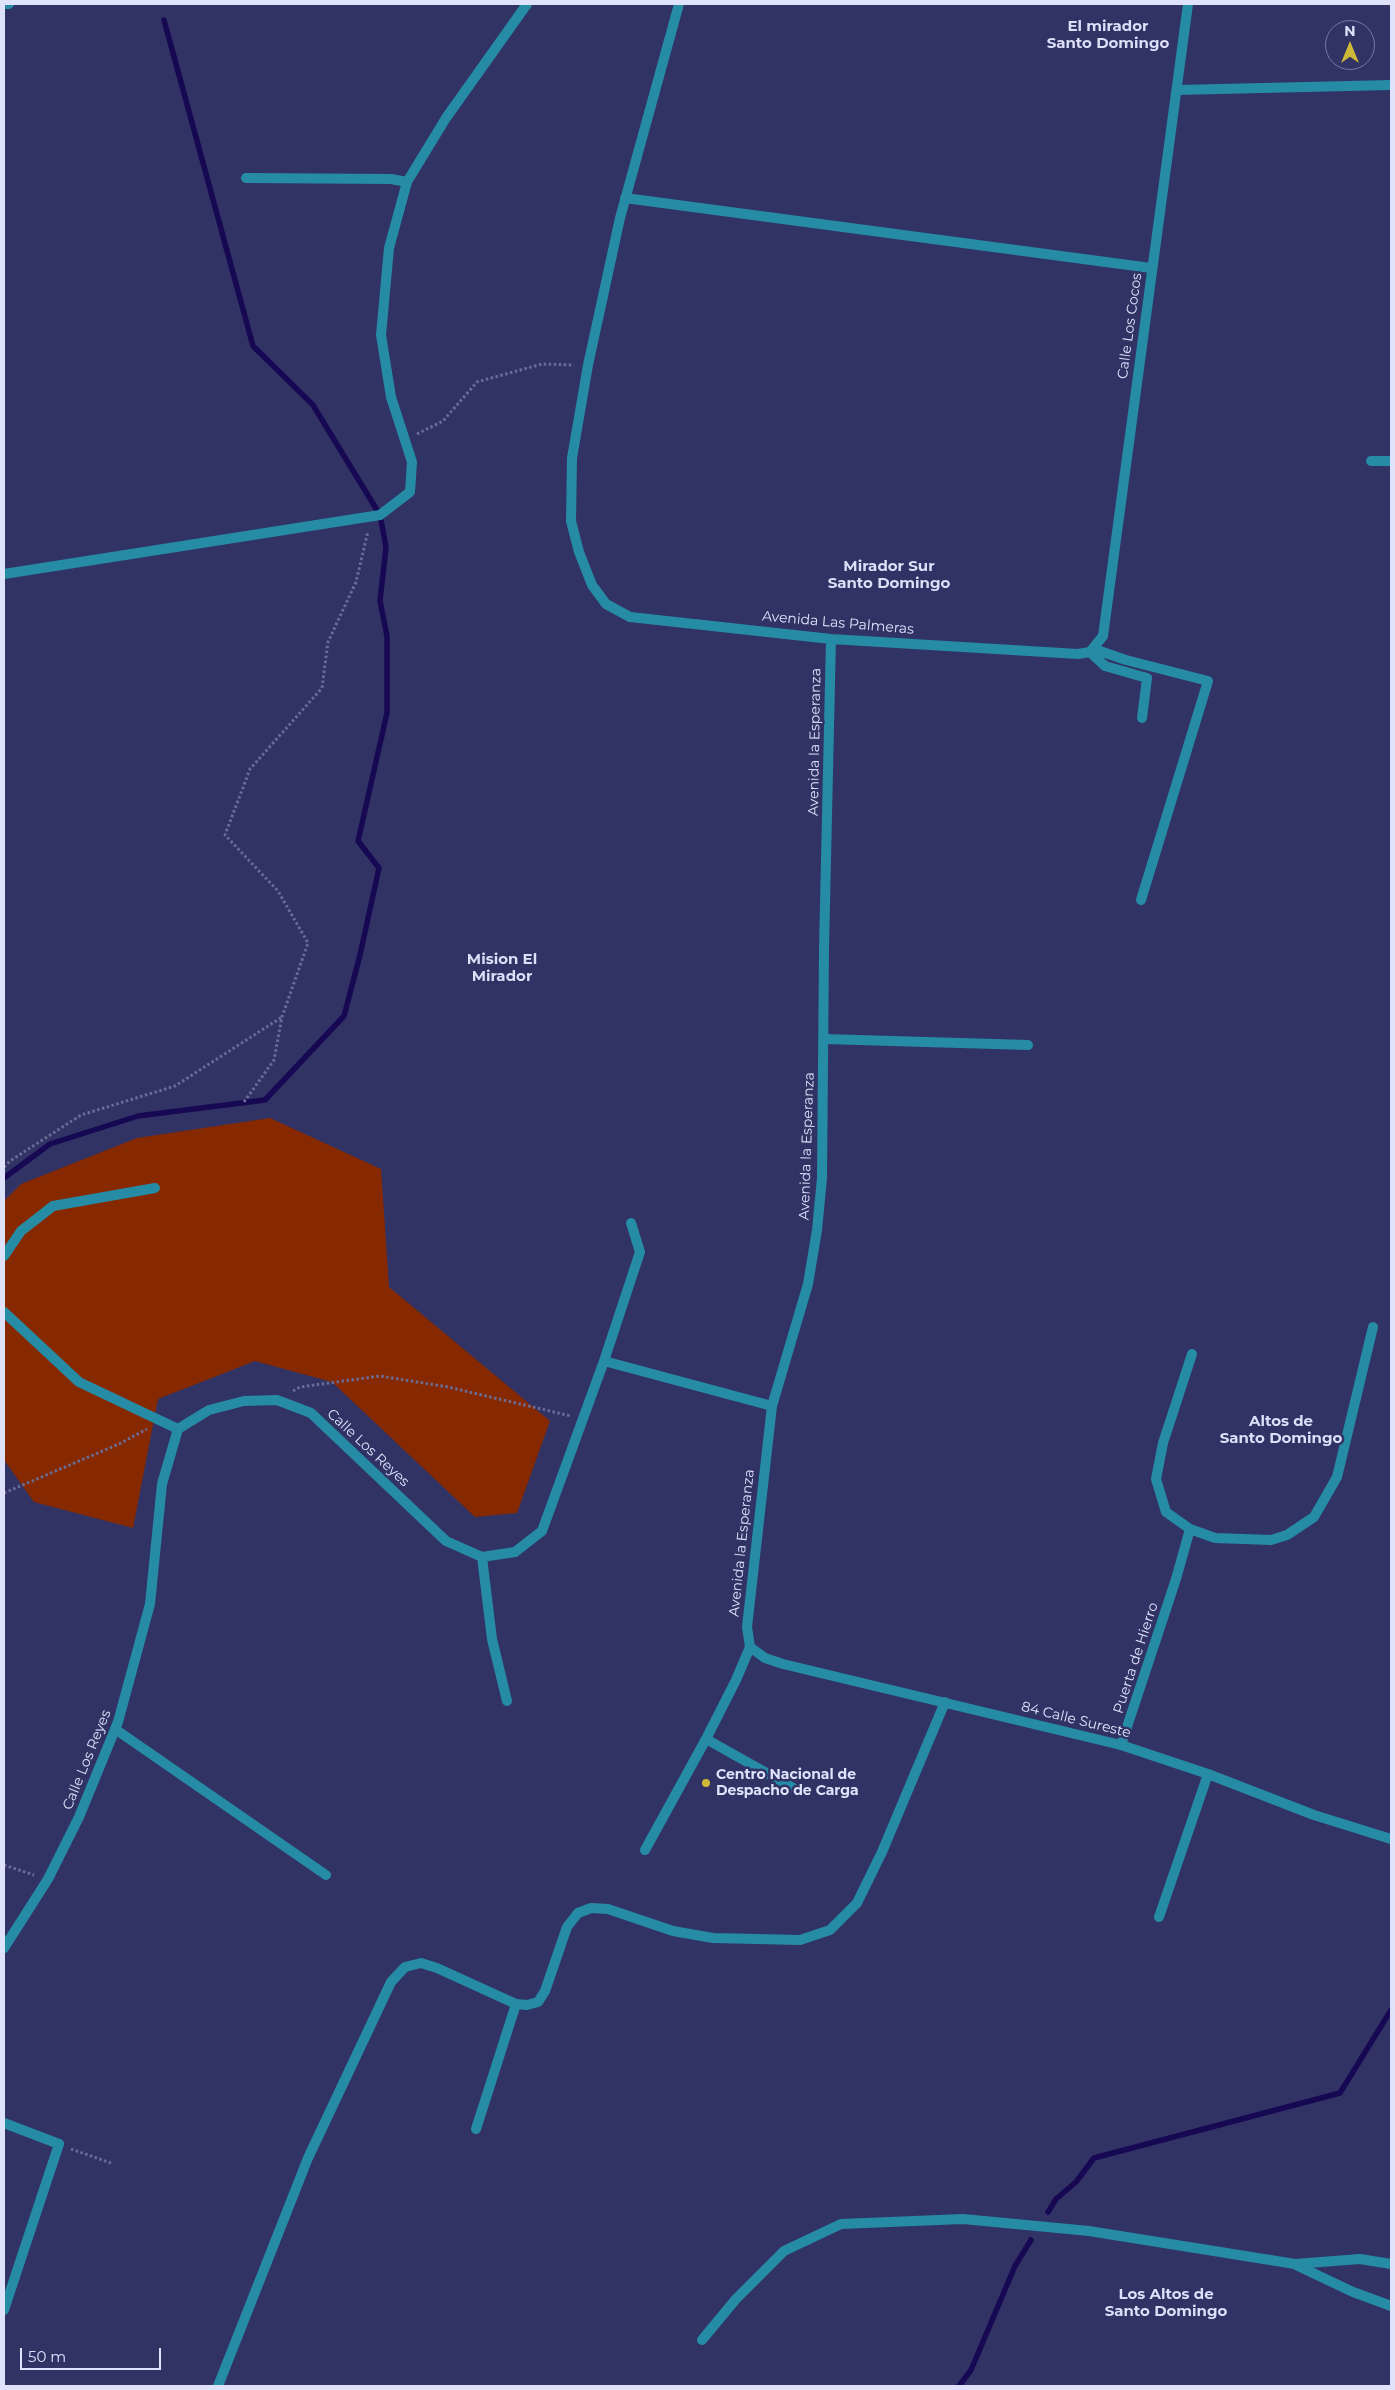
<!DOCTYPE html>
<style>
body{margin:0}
#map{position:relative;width:1395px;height:2390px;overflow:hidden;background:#313365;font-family:Montserrat,sans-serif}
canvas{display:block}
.frame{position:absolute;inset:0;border:5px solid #dfe2fb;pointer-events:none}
.north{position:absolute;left:1325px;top:20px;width:50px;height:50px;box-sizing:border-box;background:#313365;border:1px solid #7779a1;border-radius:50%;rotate:0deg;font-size:14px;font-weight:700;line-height:20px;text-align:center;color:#dfe2fb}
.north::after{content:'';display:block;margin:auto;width:18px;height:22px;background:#ceb837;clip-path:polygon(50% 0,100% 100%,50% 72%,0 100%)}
.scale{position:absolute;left:20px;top:2348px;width:141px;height:22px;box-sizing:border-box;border:2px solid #dfe2fb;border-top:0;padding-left:6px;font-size:15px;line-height:18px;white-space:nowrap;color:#dfe2fb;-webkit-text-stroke:4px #313365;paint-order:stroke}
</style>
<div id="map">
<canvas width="1395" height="2390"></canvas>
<div class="frame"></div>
<div class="north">N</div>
<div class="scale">50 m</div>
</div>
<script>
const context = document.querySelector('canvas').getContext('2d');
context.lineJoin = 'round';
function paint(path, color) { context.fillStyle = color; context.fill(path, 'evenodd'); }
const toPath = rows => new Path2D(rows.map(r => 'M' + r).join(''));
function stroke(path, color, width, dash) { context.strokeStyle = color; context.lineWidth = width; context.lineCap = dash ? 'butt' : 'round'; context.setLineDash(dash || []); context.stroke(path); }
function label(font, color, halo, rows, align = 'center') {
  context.font = font + ' Montserrat,sans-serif'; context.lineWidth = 5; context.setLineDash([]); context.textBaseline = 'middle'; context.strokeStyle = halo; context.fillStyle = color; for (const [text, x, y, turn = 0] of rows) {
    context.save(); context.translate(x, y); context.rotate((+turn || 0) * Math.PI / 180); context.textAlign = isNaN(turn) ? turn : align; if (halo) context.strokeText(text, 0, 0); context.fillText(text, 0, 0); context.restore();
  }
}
const green = toPath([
 [270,1118,381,1169,389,1287,550,1421,517,1513,475,1517,332,1382,255,1361,158,1399,133,1528,34,1502,4,1460,4,1201,21,1184,137,1138]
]);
const stream = toPath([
 [4,1178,50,1144,138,1116,265,1100,344,1016,360,955,379,868,358,841,387,713,387,636,380,601,386,547,380,515,313,405,253,346,164,20],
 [1048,2212,1056,2199,1076,2182,1094,2158,1340,2093,1391,2010],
 [959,2386,971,2370,1015,2266,1031,2240]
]);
const path = toPath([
 [417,434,443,421,477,382,542,364,574,365],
 [244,1102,274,1060,282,1017,308,943,278,891,225,835,250,769,322,688,328,642,356,582,368,531],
 [4,1167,10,1161,81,1115,175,1086,282,1017],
 [293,1391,300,1387,380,1376,448,1387,571,1416],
 [4,1493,119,1444,147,1429],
 [4,1865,34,1875],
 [71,2149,111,2163]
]);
const lane = toPath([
 [246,178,391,179,407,182],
 [1371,461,1391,461],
 [1094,649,1126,660,1208,681,1141,900],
 [1090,652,1105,666,1147,678,1142,718],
 [824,1039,1028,1045],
 [1192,1354,1163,1443,1156,1479,1166,1512,1190,1529,1215,1538,1271,1540,1287,1535,1314,1517,1337,1477,1373,1327],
 [115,1729,326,1875],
 [706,1739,797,1790],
 [1121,1745,1176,1579,1190,1529],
 [645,1850,706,1739,736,1680,750,1647],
 [1159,1917,1208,1774],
 [476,2129,516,2004],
 [4,2310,59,2144]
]);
const street = toPath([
 [4,4,9,4],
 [679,4,620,218,588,365,572,458,571,521,579,552,592,585,606,604,630,617,831,639,1078,654,1090,652,1103,636,1188,4],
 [1177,90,1391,85],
 [625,198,1151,268],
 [4,574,380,515,410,492,412,462,391,397,381,335,389,248,407,182,446,118,527,4],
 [831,639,824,948,822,1178,817,1230,808,1284,772,1406,747,1627,750,1647,765,1658,783,1664,1121,1745,1208,1774,1314,1815,1391,1839],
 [4,1256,21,1231,53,1206,155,1188],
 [4,1312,79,1382,178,1429],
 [604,1361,640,1252,631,1223],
 [482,1557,492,1639,507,1701],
 [4,1948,48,1879,79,1817,118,1722,150,1604,162,1484,178,1429,209,1410,244,1401,277,1400,311,1413,446,1541,482,1557,515,1552,542,1531,604,1361,772,1406],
 [4,2123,59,2144],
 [1296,2265,1353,2292,1391,2306],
 [702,2340,736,2299,784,2251,841,2224,963,2219,1089,2231,1295,2264,1360,2259,1391,2264],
 [218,2386,308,2158,391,1982,405,1967,421,1963,437,1968,516,2004,527,2005,538,2002,545,1991,567,1927,578,1913,591,1908,608,1909,673,1931,713,1938,800,1940,830,1930,857,1903,882,1852,945,1702]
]);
const markers = [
 [706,1783,5,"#ceb837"]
];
const streetNames = [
 ["Calle Los Cocos",1130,326,-82],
 ["Avenida Las Palmeras",838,623,5],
 ["Avenida la Esperanza",815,742,-89],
 ["Avenida la Esperanza",807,1146,-88],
 ["Calle Los Reyes",368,1448,43],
 ["Avenida la Esperanza",742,1543,-84],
 ["Puerta de Hierro",1136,1658,-72],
 ["84 Calle Sureste",1076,1720,14],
 ["Calle Los Reyes",87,1760,-68]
];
const poiNames = [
 ["Centro Nacional de",716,1775],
 ["Despacho de Carga",716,1791]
];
const neighbourhoodNames = [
 ["El mirador",1108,27],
 ["Santo Domingo",1108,44],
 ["Mirador Sur",889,567],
 ["Santo Domingo",889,584],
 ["Mision El",502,960],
 ["Mirador",502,977],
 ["Altos de",1281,1422],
 ["Santo Domingo",1281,1439],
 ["Los Altos de",1166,2295],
 ["Santo Domingo",1166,2312]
];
paint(green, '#862900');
stroke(stream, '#170854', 5.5);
stroke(path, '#6a6c96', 3, [2.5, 2.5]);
stroke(lane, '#268ba5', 10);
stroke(street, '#268ba5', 10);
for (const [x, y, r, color] of markers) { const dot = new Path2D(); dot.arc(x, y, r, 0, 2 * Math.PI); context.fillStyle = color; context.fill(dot); stroke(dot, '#313365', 2); }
label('14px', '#dfe2fb', '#313365', streetNames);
label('bold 14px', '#dfe2fb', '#313365', poiNames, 'left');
label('bold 15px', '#dbdff8', '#313365', neighbourhoodNames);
</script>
